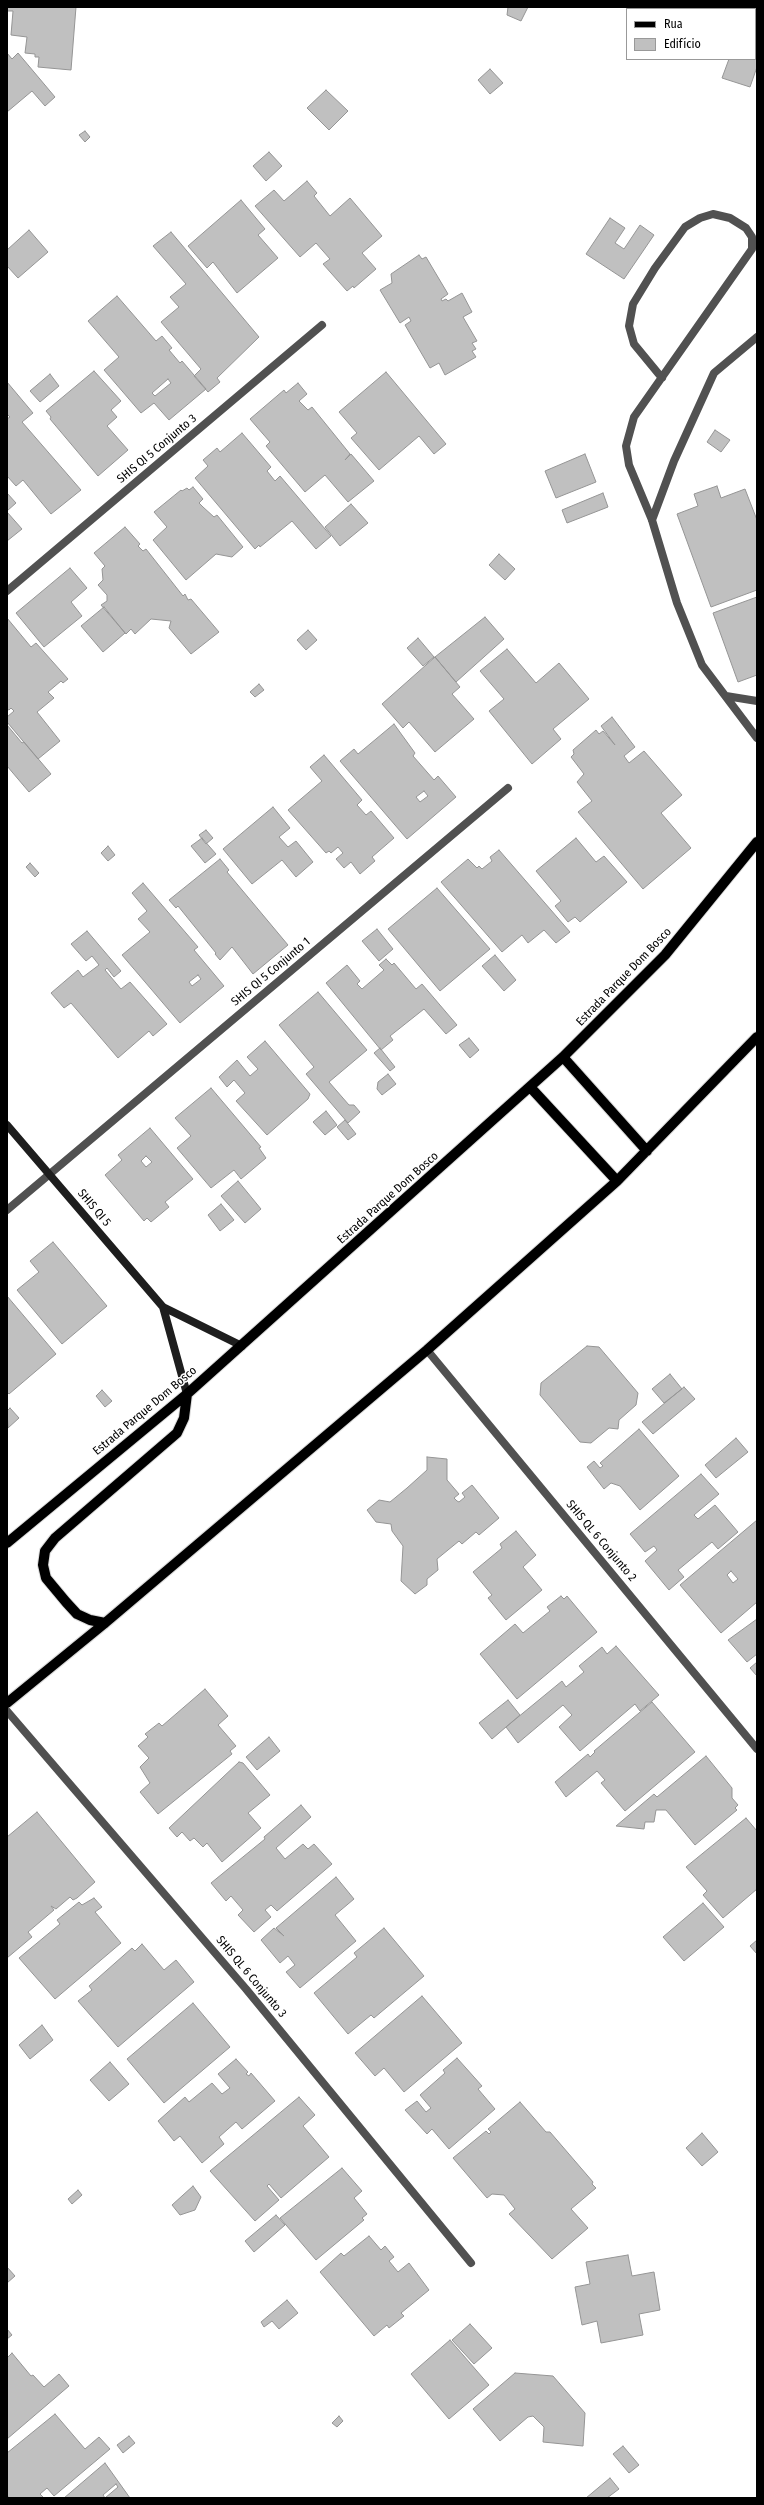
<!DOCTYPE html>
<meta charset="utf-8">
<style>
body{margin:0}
#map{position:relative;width:764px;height:2505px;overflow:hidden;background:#fff;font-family:"Fira Sans Condensed",sans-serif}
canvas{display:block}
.frame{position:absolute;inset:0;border:8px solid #000;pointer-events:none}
.legend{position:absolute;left:626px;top:8px;width:130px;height:52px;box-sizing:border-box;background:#fff;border:1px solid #999;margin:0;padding:5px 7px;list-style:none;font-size:12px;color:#000}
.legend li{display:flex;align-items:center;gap:8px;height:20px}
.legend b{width:20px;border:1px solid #999}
</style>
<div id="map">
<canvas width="764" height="2505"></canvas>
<div class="frame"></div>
<ul class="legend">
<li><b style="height:5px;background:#000"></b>Rua</li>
<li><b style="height:11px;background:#c0c0c0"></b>Edifício</li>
</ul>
</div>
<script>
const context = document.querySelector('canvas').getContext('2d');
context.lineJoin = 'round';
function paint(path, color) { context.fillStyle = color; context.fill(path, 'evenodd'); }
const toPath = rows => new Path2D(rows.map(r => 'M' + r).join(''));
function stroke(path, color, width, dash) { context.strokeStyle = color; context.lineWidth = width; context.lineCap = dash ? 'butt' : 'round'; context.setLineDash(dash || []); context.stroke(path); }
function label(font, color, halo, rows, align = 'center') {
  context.font = font + ' "Fira Sans Condensed",sans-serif'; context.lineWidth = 3; context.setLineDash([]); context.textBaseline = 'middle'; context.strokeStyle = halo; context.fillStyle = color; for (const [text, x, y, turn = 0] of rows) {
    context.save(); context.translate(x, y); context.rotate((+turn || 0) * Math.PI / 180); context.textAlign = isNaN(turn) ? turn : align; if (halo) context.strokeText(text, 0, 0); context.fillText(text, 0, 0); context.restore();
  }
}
const building = toPath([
 [7,7,76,7,71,70,38,67,39,57,35,57,35,54,25,53,27,37,11,35,13,11,7,11,7,7],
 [508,7,528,7,521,21,507,15,508,7],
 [660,7,686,7,685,9,659,9,660,7],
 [755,31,757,32,757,67,750,87,722,78,729,59,755,59,755,31],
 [7,53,12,59,18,53,55,97,45,106,32,91,7,112,7,53],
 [490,69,503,83,490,94,478,80,490,69],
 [326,90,348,111,329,130,307,108,326,90],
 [85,131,90,137,85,142,79,135,85,131],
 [269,152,282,166,266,181,253,166,269,152],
 [307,181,317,193,314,196,330,216,350,198,382,236,362,253,376,269,354,288,353,286,347,291,323,264,330,259,316,243,300,257,255,206,274,190,284,201,307,181],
 [241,200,265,229,258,235,278,258,237,293,213,262,207,268,188,246,241,200],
 [610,218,625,228,615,243,624,249,640,225,654,235,624,279,586,254,610,218],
 [29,230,48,252,18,278,7,266,7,250,29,230],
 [171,232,259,337,217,378,220,382,208,392,194,376,201,369,161,322,179,307,170,297,186,284,153,246,171,232],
 [419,255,422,259,426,257,448,294,441,299,442,301,446,299,448,301,462,293,472,312,463,317,477,341,472,343,476,349,472,351,476,357,445,375,439,363,430,368,405,325,411,321,409,317,400,323,380,290,392,283,391,274,419,255],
 [117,296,156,341,162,336,172,348,169,350,180,363,182,361,206,389,169,420,154,403,141,413,104,370,119,357,88,321,117,296],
 [168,379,171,383,155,396,152,393,168,379],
 [94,371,121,401,111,410,117,417,107,426,128,450,98,476,50,419,51,417,46,411,94,371],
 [386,372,446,444,434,454,419,436,379,470,351,438,357,433,339,412,386,372],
 [50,374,59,386,40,402,30,391,50,374],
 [7,382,33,413,22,422,81,490,51,514,23,480,16,486,7,476,7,419,10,417,7,414,7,382],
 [298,383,307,394,299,401,308,410,312,407,350,454,345,460,351,454,374,481,348,502,325,475,305,492,266,446,270,442,250,419,284,390,286,393,298,383],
 [715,430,730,440,721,452,707,442,715,430],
 [242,433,271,467,267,471,275,481,280,476,331,536,316,549,292,521,260,547,259,545,255,549,195,478,208,466,203,460,217,448,220,452,242,433],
 [585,454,596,482,556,498,545,471,585,454],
 [717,486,721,498,745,489,757,520,757,590,711,607,677,514,698,506,694,494,717,486],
 [193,487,203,499,199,503,203,507,214,517,217,515,243,547,232,557,216,554,186,580,153,540,167,527,154,512,181,490,182,491,187,488,189,490,193,487],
 [7,493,16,503,7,511,7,493],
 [603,493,608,507,567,523,562,510,603,493],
 [351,504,368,523,340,546,325,527,351,504],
 [7,512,22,529,7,541,7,512],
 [125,527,140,544,138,546,143,551,146,549,183,596,185,594,188,600,191,599,219,632,191,654,169,628,171,621,151,619,135,634,131,629,126,634,101,605,107,601,107,595,98,585,103,580,102,569,105,566,94,553,125,527],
 [499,554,515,569,505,580,489,565,499,554],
 [70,568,87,588,71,602,82,616,44,647,16,613,70,568],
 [757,597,757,675,738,682,713,613,757,597],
 [104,607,125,633,103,652,81,626,104,607],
 [485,617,504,639,456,682,435,657,485,617],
 [7,618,31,647,36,643,68,679,63,683,61,681,48,692,54,698,37,712,60,741,38,759,7,722,7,717,14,711,11,708,9,710,7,709,7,618],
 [308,630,317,640,306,650,297,640,308,630],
 [418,638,434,657,423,666,407,648,418,638],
 [507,649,536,683,559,663,589,699,553,729,561,739,532,764,489,711,504,699,480,671,507,649],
 [435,657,460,687,452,694,474,719,435,752,409,722,403,728,382,704,435,657],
 [259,684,264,690,255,697,250,692,259,684],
 [612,717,635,747,624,756,629,763,644,751,682,795,661,813,691,848,643,889,578,812,592,801,577,782,584,774,571,757,574,754,573,750,596,730,599,734,603,731,615,745,601,726,612,717],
 [394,724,415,753,413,756,434,780,438,776,456,797,407,839,340,761,354,749,358,754,394,724],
 [424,791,428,796,420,802,416,797,424,791],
 [7,725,22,743,24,742,51,774,29,792,7,766,7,725],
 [324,755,362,800,357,805,366,815,371,811,394,838,372,857,375,861,360,874,351,862,344,868,336,859,343,853,338,847,331,853,329,851,326,853,288,810,322,781,310,767,324,755],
 [273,807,290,828,279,837,288,847,296,841,313,862,296,877,282,860,252,884,223,849,273,807],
 [206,830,213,838,206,844,199,835,206,830],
 [202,838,216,854,205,863,191,846,202,838],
 [576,838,596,862,604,856,627,882,580,922,575,917,568,922,555,906,561,901,536,871,576,838],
 [108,846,115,855,108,861,101,853,108,846],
 [499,850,570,932,556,943,544,930,528,943,522,935,502,952,441,882,468,859,477,868,479,866,482,869,492,861,490,857,499,850],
 [220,859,229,870,227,872,288,945,253,974,232,947,220,960,215,954,216,953,178,906,176,908,169,900,220,859],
 [30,863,39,873,35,877,26,867,30,863],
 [143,883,198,947,194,950,224,986,180,1023,122,955,150,932,138,919,147,911,132,893,143,883],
 [198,975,201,979,192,986,189,982,198,975],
 [437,888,490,949,440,991,388,929,437,888],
 [377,929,393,949,379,961,362,941,377,929],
 [87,931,121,971,114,977,107,968,105,970,121,989,130,982,167,1024,153,1036,149,1031,118,1058,71,1003,64,1008,51,993,78,970,83,977,99,965,92,956,86,961,71,944,87,931],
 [495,955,516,980,504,991,482,966,495,955],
 [386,959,392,965,394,963,416,989,422,984,457,1025,446,1034,424,1009,390,1036,393,1040,381,1050,326,983,347,965,360,981,357,984,362,989,384,970,379,965,386,959],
 [318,992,367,1050,329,1082,349,1105,354,1105,360,1112,348,1123,306,1074,314,1067,279,1025,318,992],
 [469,1038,479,1050,470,1058,459,1045,469,1038],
 [265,1041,310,1094,308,1099,267,1135,236,1101,245,1093,234,1080,227,1087,219,1077,237,1060,250,1076,258,1069,247,1057,265,1041],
 [380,1048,395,1067,390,1071,374,1053,380,1048],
 [388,1074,396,1084,382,1095,377,1089,378,1082,388,1074],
 [211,1088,261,1147,259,1148,266,1158,241,1179,234,1170,211,1188,177,1148,191,1136,175,1118,211,1088],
 [326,1111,337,1125,325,1135,313,1122,326,1111],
 [345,1120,356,1134,348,1140,337,1127,345,1120],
 [150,1128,193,1179,165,1202,169,1207,151,1222,147,1218,144,1221,105,1175,122,1160,118,1155,150,1128],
 [146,1156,152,1162,146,1167,141,1161,146,1156],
 [238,1181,261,1209,245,1223,221,1196,238,1181],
 [221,1204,234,1220,220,1231,208,1215,221,1204],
 [53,1242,107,1306,62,1344,17,1290,39,1272,30,1261,53,1242],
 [7,1296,56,1354,9,1394,7,1392,7,1296],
 [587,1346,599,1347,638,1393,636,1405,619,1420,618,1429,609,1428,591,1443,580,1442,540,1395,541,1383,587,1346],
 [670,1374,682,1389,664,1403,652,1389,670,1374],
 [684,1387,695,1399,653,1434,642,1422,684,1387],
 [102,1390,112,1401,105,1407,96,1396,102,1390],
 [10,1408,19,1418,8,1428,7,1411,10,1408],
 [639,1429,679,1476,640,1510,620,1486,611,1483,604,1489,587,1467,594,1461,600,1468,603,1466,600,1463,639,1429],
 [736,1438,748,1452,716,1478,705,1465,736,1438],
 [427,1457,447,1459,447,1480,459,1494,454,1498,457,1501,459,1502,465,1497,462,1493,472,1485,499,1518,479,1535,476,1532,462,1544,459,1541,437,1559,438,1570,427,1579,427,1585,415,1594,401,1581,403,1546,392,1531,391,1524,376,1522,367,1510,379,1500,390,1502,407,1488,427,1470,427,1457],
 [701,1474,719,1494,694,1515,698,1519,715,1505,738,1532,718,1549,712,1542,678,1570,684,1577,669,1590,645,1561,657,1550,654,1546,645,1552,630,1534,701,1474],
 [757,1520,757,1602,721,1633,680,1585,757,1520],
 [731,1571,738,1579,733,1583,727,1575,731,1571],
 [516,1531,536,1555,523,1567,542,1590,506,1620,488,1598,492,1595,473,1572,502,1548,500,1544,516,1531],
 [561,1596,564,1599,567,1596,597,1632,517,1699,480,1654,515,1624,523,1633,550,1611,547,1607,561,1596],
 [757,1619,757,1654,747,1662,728,1640,757,1619],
 [616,1646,659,1695,640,1711,635,1704,580,1751,559,1727,572,1715,563,1705,518,1743,506,1727,562,1681,566,1687,584,1672,579,1666,602,1647,607,1654,616,1646],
 [757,1662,757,1676,750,1668,757,1662],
 [205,1689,228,1716,218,1725,236,1746,230,1751,232,1754,158,1814,140,1792,150,1783,140,1767,149,1758,138,1746,148,1737,145,1734,159,1723,162,1726,205,1689],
 [508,1700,520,1715,492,1739,479,1723,508,1700],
 [652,1702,695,1752,625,1811,601,1783,605,1780,597,1771,566,1797,555,1782,588,1754,590,1757,595,1752,594,1751,652,1702],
 [269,1737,280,1751,257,1770,246,1757,269,1737],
 [706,1756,732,1788,732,1798,738,1805,735,1808,737,1810,695,1845,666,1810,656,1810,654,1822,645,1822,644,1829,616,1826,654,1794,657,1797,706,1756],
 [239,1762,243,1763,270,1795,248,1813,261,1828,222,1862,207,1843,203,1847,194,1838,190,1841,182,1832,177,1837,169,1828,239,1762],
 [301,1805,311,1817,276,1848,285,1859,303,1844,308,1849,314,1844,332,1864,277,1911,271,1905,265,1910,271,1917,254,1932,238,1915,243,1910,231,1896,226,1901,211,1883,265,1839,264,1837,301,1805],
 [37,1812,95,1882,77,1898,73,1900,70,1897,56,1909,51,1906,54,1910,28,1932,32,1937,7,1958,7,1837,37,1812],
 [746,1818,757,1831,757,1889,723,1918,703,1895,707,1891,686,1867,746,1818],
 [336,1877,354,1899,335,1915,356,1941,300,1988,286,1972,295,1965,288,1956,280,1963,261,1940,274,1928,284,1936,276,1928,336,1877],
 [94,1898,102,1907,95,1912,121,1943,55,1999,19,1958,60,1924,57,1920,79,1902,82,1905,94,1898],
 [703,1903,724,1927,684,1961,663,1937,703,1903],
 [384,1928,424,1976,374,2018,371,2015,348,2034,314,1993,357,1957,354,1953,384,1928],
 [757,1940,757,1954,750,1946,757,1940],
 [142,1944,164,1970,176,1960,194,1982,118,2047,78,2001,92,1990,89,1986,132,1948,135,1951,142,1944],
 [422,1996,462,2043,404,2092,384,2068,375,2076,355,2053,422,1996],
 [193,2003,230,2047,164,2103,127,2059,193,2003],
 [42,2025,53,2040,30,2059,19,2045,42,2025],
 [457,2058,482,2086,478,2089,495,2109,449,2149,432,2129,427,2134,405,2110,417,2101,426,2112,431,2108,420,2095,445,2073,443,2070,457,2058],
 [236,2059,248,2072,246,2074,249,2076,251,2073,275,2101,242,2129,236,2122,219,2137,224,2144,202,2163,180,2136,174,2141,158,2121,185,2097,189,2102,212,2083,222,2094,230,2088,218,2074,236,2059],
 [110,2062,129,2084,109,2101,90,2080,110,2062],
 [299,2097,315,2115,303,2126,329,2157,281,2198,269,2184,267,2186,279,2200,255,2221,210,2171,299,2097],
 [520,2102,546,2132,550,2132,593,2182,592,2184,596,2188,571,2209,588,2228,552,2259,509,2214,515,2209,504,2195,492,2194,487,2198,453,2158,486,2131,489,2134,491,2132,488,2129,520,2102],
 [702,2133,718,2152,702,2166,686,2148,702,2133],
 [342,2168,362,2191,354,2198,367,2214,362,2218,364,2220,316,2260,280,2218,342,2168],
 [193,2186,201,2197,195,2210,180,2215,172,2205,193,2186],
 [78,2190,82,2195,72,2204,68,2199,78,2190],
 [276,2215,285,2225,254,2252,245,2241,276,2215],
 [369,2236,381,2250,385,2246,394,2257,389,2261,398,2272,409,2263,429,2290,401,2313,404,2316,389,2328,387,2325,374,2336,320,2272,341,2253,344,2256,369,2236],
 [628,2255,632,2276,654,2272,660,2310,639,2314,643,2335,601,2343,597,2321,582,2325,575,2287,590,2284,586,2262,628,2255],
 [7,2267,15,2276,7,2283,7,2267],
 [287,2300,298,2313,279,2329,272,2321,264,2327,261,2322,287,2300],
 [470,2324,492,2348,474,2364,452,2340,470,2324],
 [7,2329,12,2335,7,2339,7,2329],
 [450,2340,489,2385,449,2419,411,2374,450,2340],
 [12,2353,31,2376,33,2375,44,2387,59,2374,69,2386,7,2439,7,2358,12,2353],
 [515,2373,553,2376,585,2413,583,2446,543,2442,544,2427,533,2416,528,2417,500,2441,473,2409,515,2373],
 [55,2414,85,2449,99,2437,110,2449,54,2496,47,2488,40,2494,44,2498,9,2498,7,2495,7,2453,55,2414],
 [339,2416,343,2421,337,2427,332,2423,339,2416],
 [129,2436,135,2443,123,2453,117,2445,129,2436],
 [623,2446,639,2465,629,2473,613,2454,623,2446],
 [105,2463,130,2498,64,2498,105,2463],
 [116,2484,118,2487,105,2498,103,2495,116,2484],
 [610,2478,619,2489,607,2498,586,2498,610,2478]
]);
const lane = toPath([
 [662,378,634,344,629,326,633,304,655,268,685,227,700,218,713,214,730,218,746,228,752,237,752,249,634,417,626,446,629,465,652,520,677,603,702,665,757,738],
 [652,520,674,461,714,373,757,337],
 [726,696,757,701]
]);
const street = toPath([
 [7,591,322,325],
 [7,1210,508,788],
 [427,1350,757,1749],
 [7,1711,246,1989,471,2263]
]);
const secondary = toPath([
 [7,1125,163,1307,242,1346],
 [163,1307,187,1394]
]);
const primary = toPath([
 [563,1057,647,1151],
 [531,1088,617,1181],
 [7,1543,187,1394,563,1057,665,955,757,842],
 [105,1623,90,1620,77,1614,66,1602,46,1578,43,1565,45,1551,55,1538,177,1433,184,1418,187,1394],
 [7,1703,105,1623,427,1350,617,1181,757,1037]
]);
const streetNames = [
 ["SHIS QI 5 Conjunto 3",157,449,-40],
 ["SHIS QI 5 Conjunto 1",271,972,-40],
 ["Estrada Parque Dom Bosco",624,977,-46],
 ["Estrada Parque Dom Bosco",388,1198,-42],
 ["SHIS QI 5",94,1208,50],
 ["Estrada Parque Dom Bosco",145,1411,-40],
 ["SHIS QL 6 Conjunto 2",601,1541,50],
 ["SHIS QL 6 Conjunto 3",251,1977,50]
];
paint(building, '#c0c0c0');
stroke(building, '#959595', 1);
stroke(primary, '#dbdbdb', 12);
stroke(lane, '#515151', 8);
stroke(street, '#515151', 8);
stroke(secondary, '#1e1e1e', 8);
stroke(primary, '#000', 10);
label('12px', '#000', '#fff', streetNames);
</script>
